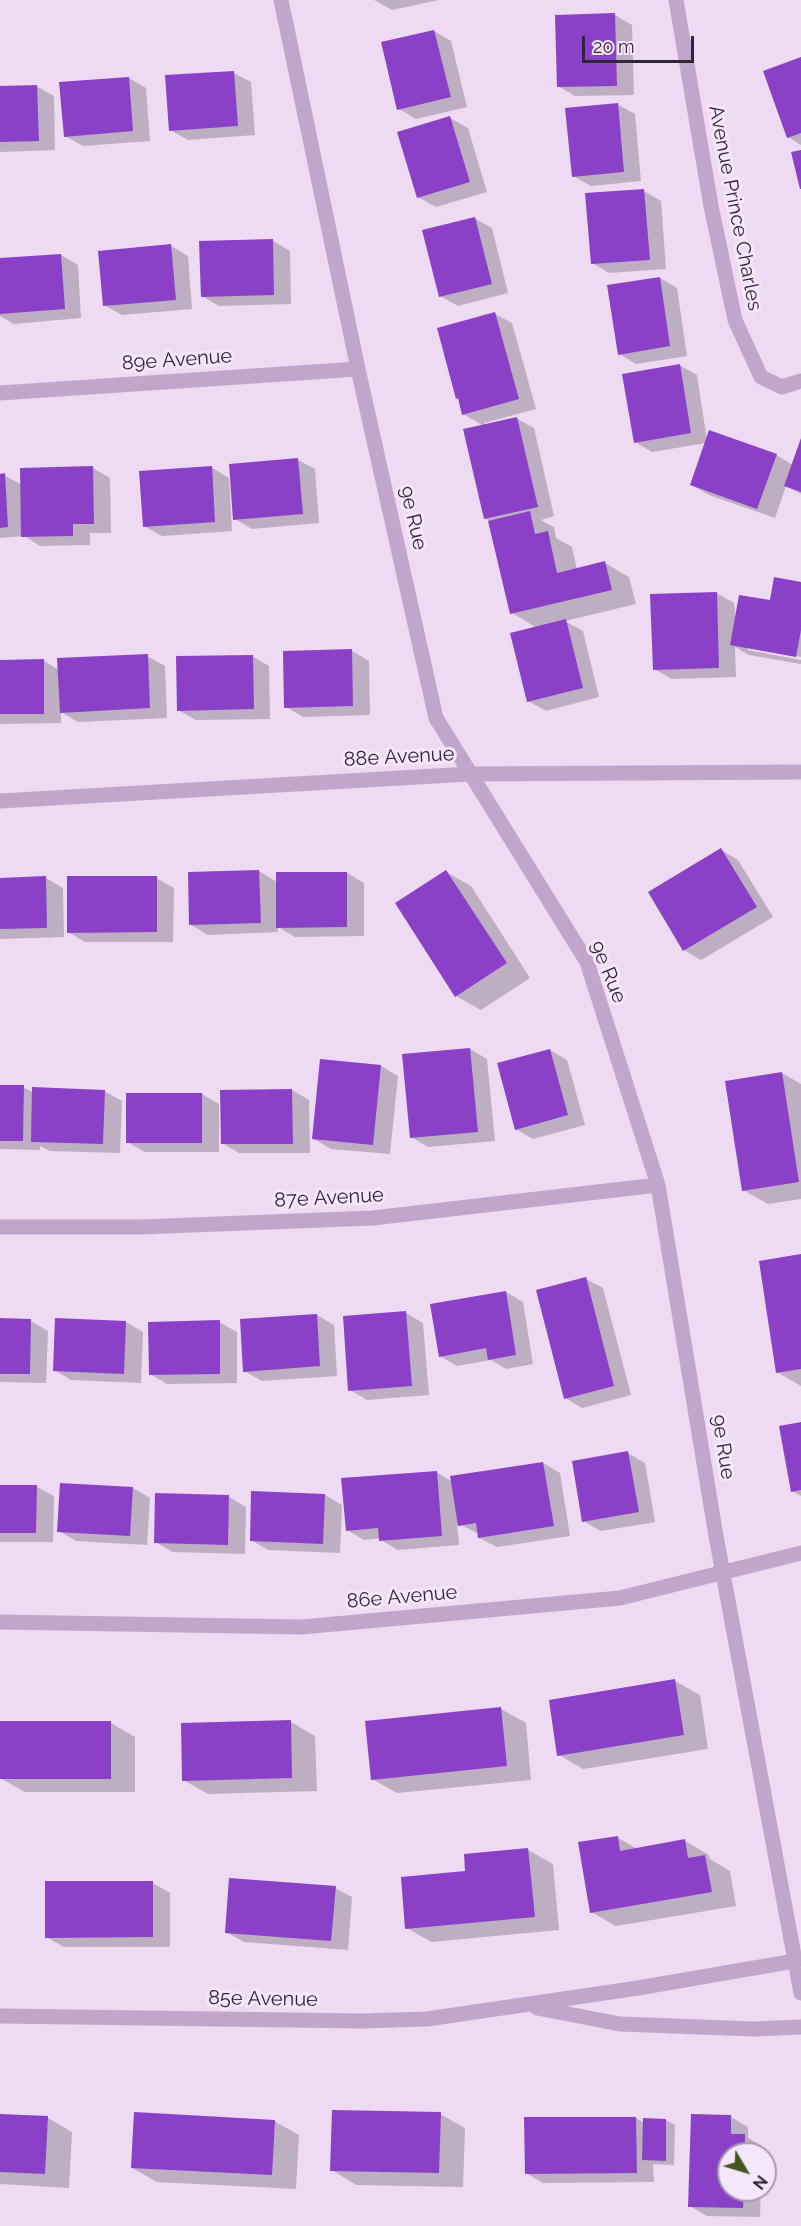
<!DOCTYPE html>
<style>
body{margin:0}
#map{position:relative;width:801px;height:2226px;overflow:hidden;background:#eedaf2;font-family:Raleway,sans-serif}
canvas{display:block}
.north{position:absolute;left:717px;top:2142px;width:60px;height:60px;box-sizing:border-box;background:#f6e6fa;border:2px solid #a79aac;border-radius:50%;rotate:128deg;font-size:16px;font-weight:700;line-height:24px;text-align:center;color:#302736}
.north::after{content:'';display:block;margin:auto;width:21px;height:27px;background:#42581c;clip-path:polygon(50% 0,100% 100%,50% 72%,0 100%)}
.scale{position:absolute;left:582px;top:36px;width:112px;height:27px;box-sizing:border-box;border:3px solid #302736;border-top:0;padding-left:8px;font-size:18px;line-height:21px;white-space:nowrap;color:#302736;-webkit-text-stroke:4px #f6e6fa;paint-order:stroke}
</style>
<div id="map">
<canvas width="801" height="2226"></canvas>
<div class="north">N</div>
<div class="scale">20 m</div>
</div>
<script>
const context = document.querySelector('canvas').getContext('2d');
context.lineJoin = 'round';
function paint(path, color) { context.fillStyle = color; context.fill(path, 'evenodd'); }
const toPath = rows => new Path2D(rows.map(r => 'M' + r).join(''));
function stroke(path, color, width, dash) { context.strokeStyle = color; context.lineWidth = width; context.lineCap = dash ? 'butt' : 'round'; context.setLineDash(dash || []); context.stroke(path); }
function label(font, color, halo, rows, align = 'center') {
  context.font = font + ' Raleway,sans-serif'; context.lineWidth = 6; context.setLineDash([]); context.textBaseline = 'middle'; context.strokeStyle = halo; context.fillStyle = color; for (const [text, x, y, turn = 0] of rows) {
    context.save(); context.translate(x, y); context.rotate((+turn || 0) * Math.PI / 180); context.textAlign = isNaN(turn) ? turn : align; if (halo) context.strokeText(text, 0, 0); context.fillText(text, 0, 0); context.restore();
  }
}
const shadow = toPath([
 [374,0,439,0,392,10],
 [615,15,632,25,634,95,575,96,558,86],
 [434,31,451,41,467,107,416,119,399,109],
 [801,59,801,145,788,137],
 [234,73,251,82,255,135,188,140,170,130],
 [129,78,146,88,150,141,83,146,65,136],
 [36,86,54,96,55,150,0,152,0,88],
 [617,104,635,114,641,181,591,186,573,176],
 [450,118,468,128,487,192,436,207,418,197],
 [644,191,661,201,666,269,609,273,592,263],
 [474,218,492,228,508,293,458,306,440,296],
 [273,241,290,251,291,304,219,306,202,296],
 [171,246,188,256,192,309,122,315,104,305],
 [61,255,78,265,81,318,14,324,0,316,0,259],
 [660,278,677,288,687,356,636,364,619,354],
 [495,314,512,323,536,409,484,423,485,426,516,418,534,428,554,516,541,520,554,527,556,538,572,547,577,570,605,563,629,577,636,604,565,621,583,631,599,697,546,711,528,701,537,628,512,613,489,521,485,518,484,426,463,414,460,399,457,398],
 [679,365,697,375,707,440,776,455,793,465,801,441,801,494,786,486,775,518,709,495,692,485,706,443,652,452,635,442],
 [298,460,315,469,319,523,252,529,235,519],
 [211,467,229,478,232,531,162,536,144,526],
 [93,468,110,478,111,533,90,533,90,545,40,546,24,536,0,538,0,475,4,475,22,485],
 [801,583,801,657,748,647,748,650,801,660,801,664,749,655,735,647,736,677,672,679,654,669,716,593,734,603,736,621],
 [352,651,369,661,370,715,303,717,286,707],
 [147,656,165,666,167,718,78,722,61,712,61,723,0,724,0,661,44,661,59,670],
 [252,656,269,666,270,719,196,720,178,710],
 [721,850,738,860,773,917,701,960,684,950],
 [259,871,277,882,277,874,347,873,364,883,364,936,295,937,278,927,278,932,208,935,191,925],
 [446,872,471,886,530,978,481,1010,456,996],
 [46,878,63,888,64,937,0,939,0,879],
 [156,878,174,888,173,942,85,942,68,932],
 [470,1049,487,1059,495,1141,428,1147,411,1137],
 [550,1050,567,1060,585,1125,533,1139,516,1129],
 [381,1066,398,1076,390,1154,331,1149,314,1139],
 [782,1073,801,1084,801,1199,768,1204,743,1190],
 [0,1087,23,1087,34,1093,104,1091,122,1101,120,1153,50,1151,40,1146,40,1150,0,1149],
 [292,1090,309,1100,310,1153,239,1153,222,1143,222,1091],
 [202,1094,219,1104,219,1152,145,1152,127,1142],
 [801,1256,801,1386,777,1372],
 [586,1279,603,1288,631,1395,582,1408,565,1398],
 [506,1292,523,1302,533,1364,506,1369,491,1360,457,1366,440,1356],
 [406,1313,423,1323,429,1395,367,1400,350,1390],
 [317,1315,334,1325,337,1376,262,1381,244,1371],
 [56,1319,126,1322,143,1332,141,1383,71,1380,54,1370],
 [0,1320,31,1321,48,1331,46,1383,0,1382],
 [219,1322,237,1332,237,1383,167,1384,150,1374],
 [801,1424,801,1496,792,1491],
 [628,1453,645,1463,655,1522,601,1531,583,1521],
 [543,1463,560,1473,570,1536,497,1547,479,1538,479,1534,457,1523,459,1545,398,1550,381,1540,381,1538,364,1540,347,1530,436,1472,453,1482],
 [0,1486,37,1487,54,1496,53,1542,0,1542],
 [133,1488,150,1498,147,1545,76,1541,59,1531],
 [325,1495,342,1505,340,1553,268,1550,251,1540],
 [229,1497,246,1507,245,1554,173,1552,155,1542],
 [675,1681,700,1695,708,1749,583,1769,559,1755],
 [501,1709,526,1723,531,1780,397,1793,372,1779],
 [291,1722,315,1736,317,1791,208,1794,183,1780],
 [111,1723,135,1737,135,1792,25,1792,0,1778],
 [618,1838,638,1849,685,1841,709,1855,710,1859,730,1871,736,1906,616,1926,591,1912],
 [528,1850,553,1864,559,1930,431,1942,407,1928,467,1872],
 [153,1883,170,1893,170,1947,64,1947,46,1937],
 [335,1888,352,1897,348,1950,244,1942,226,1932],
 [440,2114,465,2128,463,2187,356,2185,332,2170],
 [0,2116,48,2118,72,2132,69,2188,0,2184],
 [731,2117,748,2127,748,2138,762,2146,762,2154,729,2154,729,2190,761,2190,760,2217,707,2216,690,2206],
 [636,2118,644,2123,644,2120,666,2120,675,2125,674,2165,653,2164,654,2182,543,2183,526,2173],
 [274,2121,299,2135,296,2189,157,2182,132,2168]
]);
const building = toPath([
 [615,13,617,86,557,87,555,15],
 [434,30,451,97,397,110,381,42],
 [801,57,801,133,787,138,763,71],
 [234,71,238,126,169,131,165,75],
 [129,77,133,131,64,137,59,82],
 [37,85,39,141,0,142,0,86],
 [618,103,624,172,572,177,565,108],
 [450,116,470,182,417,198,397,132],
 [801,150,801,189,800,189,791,152],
 [644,189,650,260,591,264,585,193],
 [475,217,492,284,439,297,422,230],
 [273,239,274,295,201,297,199,241],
 [171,244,176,300,103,306,98,251],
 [61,254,65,309,0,314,0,258],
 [660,277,670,346,618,355,607,285],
 [495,312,519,399,462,415,458,398,456,399,437,328],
 [680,364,691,433,634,443,622,374],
 [517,417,538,507,484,519,463,429],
 [709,430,777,454,757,509,690,485],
 [801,438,801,492,784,486],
 [298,458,303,514,233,520,229,464],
 [93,466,94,524,73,524,73,536,21,537,20,468],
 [212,466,215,522,143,527,139,471],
 [5,473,8,527,0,528,0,474],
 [530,511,535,534,548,531,557,573,605,561,612,590,510,614,488,521],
 [774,577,801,582,801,630,796,657,730,645,739,595,770,600],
 [717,592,719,668,653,670,650,594],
 [566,619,583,688,527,702,510,633],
 [352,649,353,706,284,708,283,651],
 [148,654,150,708,60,713,57,658],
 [253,655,254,709,177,711,176,656],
 [44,659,44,714,0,714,0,660],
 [721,848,757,907,683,951,648,892],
 [259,870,261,923,189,925,188,872],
 [446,870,507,963,455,997,395,903],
 [276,872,347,872,347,927,276,928],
 [46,876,47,928,0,929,0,878],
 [67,876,157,876,157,932,67,933],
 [470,1048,478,1132,410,1138,402,1054],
 [550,1049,568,1115,515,1130,497,1063],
 [320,1059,381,1065,373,1145,312,1139],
 [782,1072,799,1182,742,1191,725,1081],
 [0,1085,24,1085,23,1141,0,1141],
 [32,1087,105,1090,103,1144,31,1142],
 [292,1089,293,1144,221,1144,220,1090],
 [126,1093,202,1093,202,1143,126,1143],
 [801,1254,801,1369,776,1373,759,1261],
 [586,1277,614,1386,564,1399,536,1290],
 [506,1291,516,1355,488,1360,486,1348,439,1357,430,1304],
 [406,1311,412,1386,348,1391,343,1316],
 [317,1314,320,1366,243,1372,240,1319],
 [0,1318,31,1319,30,1374,0,1374],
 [55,1318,126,1321,124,1374,53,1371],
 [220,1320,220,1374,149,1375,148,1322],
 [801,1422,801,1490,791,1492,779,1426],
 [628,1451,639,1512,582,1522,572,1461],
 [543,1462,554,1526,478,1538,476,1523,458,1526,450,1476],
 [437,1471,442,1536,379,1541,378,1528,346,1531,341,1478],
 [60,1483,133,1487,130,1536,57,1532],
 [0,1485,37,1485,36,1533,0,1533],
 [251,1491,325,1494,323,1544,250,1541],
 [155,1493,229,1495,228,1545,154,1543],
 [675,1679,684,1735,557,1756,549,1700],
 [501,1707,507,1766,371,1780,365,1721],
 [291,1720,292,1778,182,1781,181,1723],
 [0,1721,111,1721,111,1779,0,1779],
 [618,1836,620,1851,685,1839,688,1858,705,1855,712,1892,590,1913,578,1842],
 [528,1848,535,1917,405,1929,401,1877,465,1871,464,1854],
 [229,1878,336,1886,331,1941,225,1933],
 [45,1881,153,1881,153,1937,45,1938],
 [332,2110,441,2112,439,2173,330,2171],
 [134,2112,275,2120,272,2175,131,2168],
 [0,2114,48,2116,45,2174,0,2172],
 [691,2114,731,2115,731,2134,745,2134,745,2154,729,2154,729,2190,744,2190,743,2208,688,2207],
 [524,2117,636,2117,637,2173,525,2174],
 [643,2118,666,2119,666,2161,642,2160]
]);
const minor = toPath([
 [281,0,358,369,436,718,587,962,658,1185,716,1536,801,1993],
 [676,0,711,206,735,320,761,377,782,387,801,381],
 [0,393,358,369],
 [0,801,470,774,801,772],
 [0,1227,141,1227,373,1218,658,1185],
 [0,1622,302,1627,620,1598,801,1553],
 [537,2008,620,2024,754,2029,801,2027],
 [0,2016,362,2021,427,2019,638,1988,801,1960]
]);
const streetNames = [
 ["Avenue Prince Charles",735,208,79],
 ["89e Avenue",177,360,-4],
 ["9e Rue",413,518,77],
 ["88e Avenue",399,757,-3],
 ["9e Rue",608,972,68],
 ["87e Avenue",329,1198,-3],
 ["9e Rue",723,1447,81],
 ["86e Avenue",402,1597,-5],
 ["85e Avenue",263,1999,1]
];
paint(shadow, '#0003');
paint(building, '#8a41c8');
stroke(minor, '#c1a5ca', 15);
label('20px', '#302736', '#f6e6fa', streetNames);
</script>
